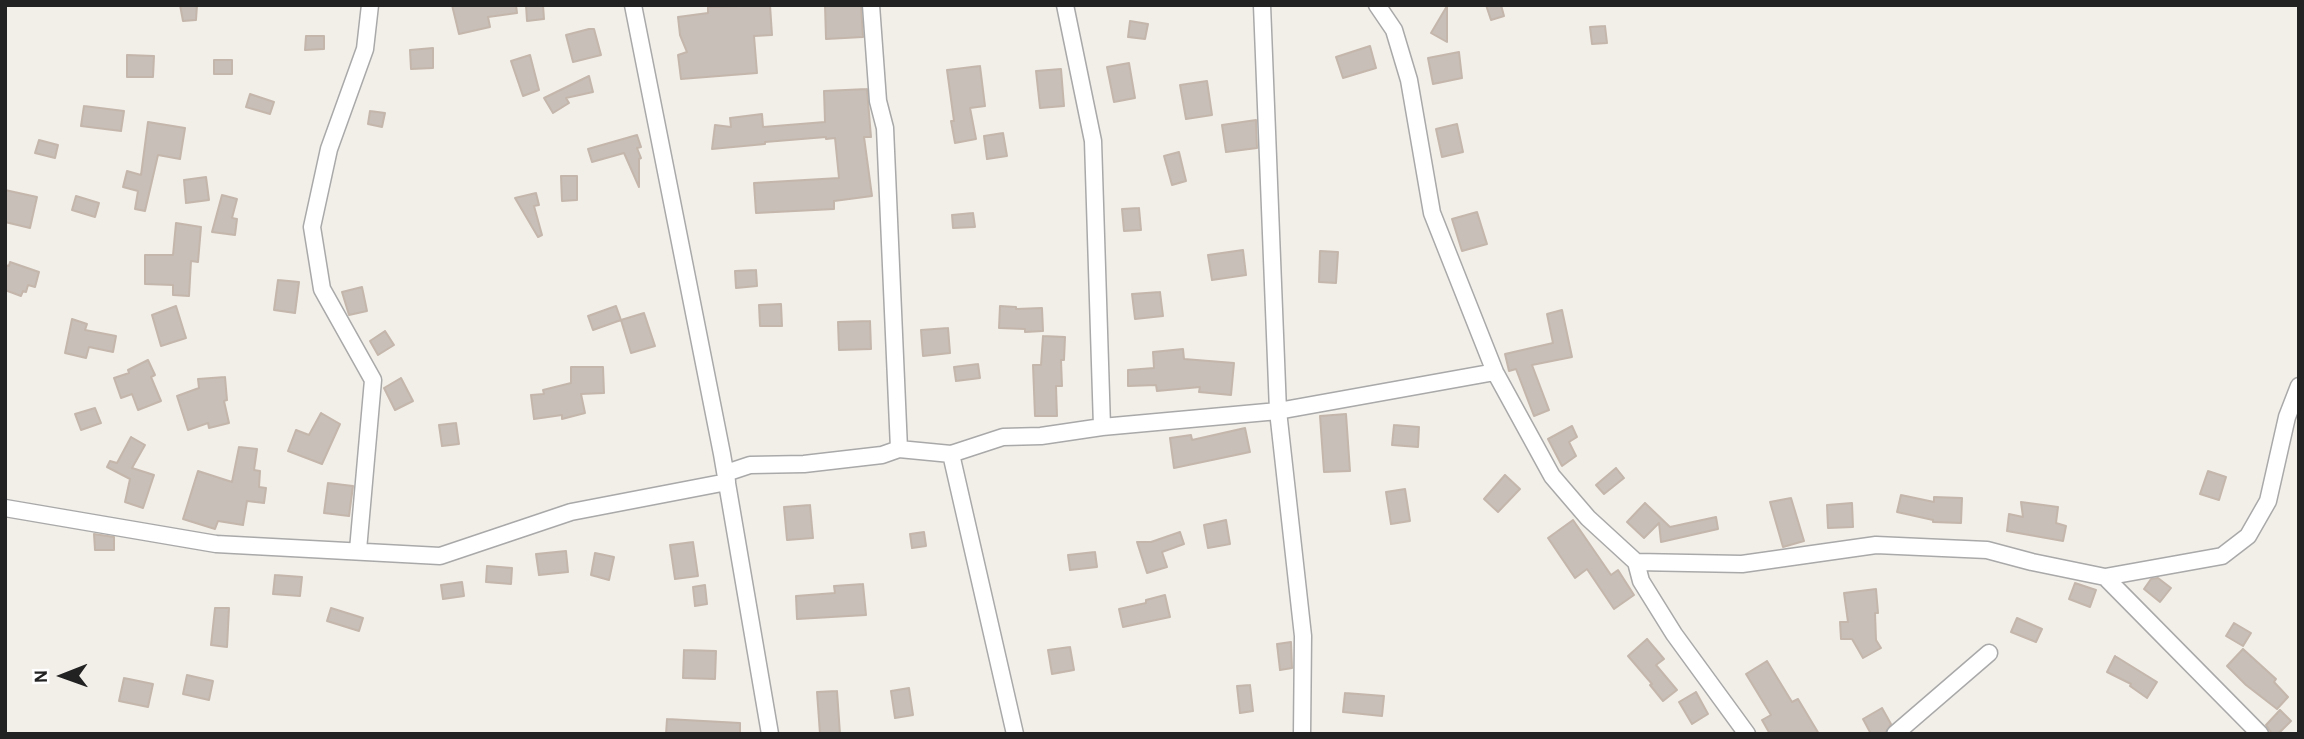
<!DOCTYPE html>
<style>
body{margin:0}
#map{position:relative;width:2304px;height:739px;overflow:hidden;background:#f2efe9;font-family:"Alegreya Sans",sans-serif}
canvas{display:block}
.frame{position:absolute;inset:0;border:7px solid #222;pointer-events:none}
.north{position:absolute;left:28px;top:641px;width:70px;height:70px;-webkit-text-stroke:5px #fff;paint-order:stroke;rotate:269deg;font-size:19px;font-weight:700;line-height:28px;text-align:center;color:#222}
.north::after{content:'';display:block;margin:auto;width:24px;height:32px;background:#222;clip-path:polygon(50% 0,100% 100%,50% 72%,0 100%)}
</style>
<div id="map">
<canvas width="2304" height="739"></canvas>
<div class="frame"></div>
<div class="north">N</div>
</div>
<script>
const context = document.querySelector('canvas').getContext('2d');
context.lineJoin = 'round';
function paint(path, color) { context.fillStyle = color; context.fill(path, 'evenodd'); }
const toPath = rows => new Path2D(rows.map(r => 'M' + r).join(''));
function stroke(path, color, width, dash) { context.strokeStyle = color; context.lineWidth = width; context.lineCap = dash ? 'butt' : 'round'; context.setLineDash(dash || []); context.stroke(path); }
const building = toPath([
 [180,5,197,5,196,20,183,21,180,5],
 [452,5,516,5,517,13,488,17,490,27,459,34,452,5],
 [526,5,543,5,544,19,527,21,526,5],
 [770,5,772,35,754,36,757,73,681,79,678,55,687,52,680,35,678,17,708,13,708,7,770,5],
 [825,5,861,5,863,37,826,39,825,5],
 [1486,5,1501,5,1504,16,1491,20,1486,5],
 [1447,6,1447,42,1431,33,1447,6],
 [1130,21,1148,24,1145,39,1128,37,1130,21],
 [1605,26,1607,43,1592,44,1590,27,1605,26],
 [589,29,594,29,601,55,573,62,566,35,589,29],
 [306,36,324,36,324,49,305,50,306,36],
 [1370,46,1376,68,1343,78,1336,57,1370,46],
 [433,48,433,68,411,69,410,50,433,48],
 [1459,52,1462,78,1433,84,1428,58,1459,52],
 [127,55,154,56,153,77,127,77,127,55],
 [530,55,539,90,523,96,511,61,530,55],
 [214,60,232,60,232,74,214,74,214,60],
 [1129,63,1135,98,1114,102,1107,67,1129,63],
 [980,66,985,106,970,108,976,139,955,143,951,121,954,121,947,70,980,66],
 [1061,69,1064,106,1040,108,1036,71,1061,69],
 [589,76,593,92,566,98,569,103,553,113,544,98,589,76],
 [1207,81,1212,115,1186,119,1180,85,1207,81],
 [867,89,871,137,864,137,872,196,834,201,834,209,756,213,754,183,839,178,835,138,826,139,826,137,765,142,765,144,712,149,715,125,731,127,730,118,762,114,763,127,825,122,824,91,867,89],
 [250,94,274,102,270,114,246,107,250,94],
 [84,106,124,111,121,131,81,126,84,106],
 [370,111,385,113,382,127,368,124,370,111],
 [1256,120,1257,148,1226,152,1222,125,1256,120],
 [148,122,185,128,180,159,158,155,145,211,135,209,138,191,123,187,127,171,141,175,148,122],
 [1457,124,1463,152,1442,157,1436,129,1457,124],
 [1003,133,1007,156,987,159,984,136,1003,133],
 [637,135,641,147,637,148,641,158,639,159,639,187,624,153,592,162,588,149,637,135],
 [39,140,58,145,55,158,35,153,39,140],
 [1179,152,1186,181,1172,185,1164,156,1179,152],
 [561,176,577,176,577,200,562,201,561,176],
 [206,177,209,200,186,203,184,180,206,177],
 [5,190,37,197,30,228,5,222,5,190],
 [536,193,539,205,534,206,542,235,538,237,515,198,536,193],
 [222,195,237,199,232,218,237,219,235,235,212,232,222,195],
 [76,196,99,203,95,217,72,210,76,196],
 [1139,208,1141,230,1124,231,1122,209,1139,208],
 [1477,212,1487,244,1462,251,1452,219,1477,212],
 [973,213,975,227,953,228,952,215,973,213],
 [176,223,201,227,198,262,191,261,189,296,173,295,173,285,145,284,145,255,173,255,176,223],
 [1243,250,1246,275,1212,280,1208,255,1243,250],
 [1320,251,1338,252,1336,283,1319,282,1320,251],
 [10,262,39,272,35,287,28,285,26,292,23,291,21,296,5,290,5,265,9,266,10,262],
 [756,270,757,286,736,288,735,271,756,270],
 [278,280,299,282,295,313,274,310,278,280],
 [362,287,367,311,349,315,342,292,362,287],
 [1160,292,1163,316,1135,319,1132,294,1160,292],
 [781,304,782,326,760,326,759,305,781,304],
 [176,306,186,338,161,346,152,315,176,306],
 [616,306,621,320,593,330,588,316,616,306],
 [1000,306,1016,307,1016,309,1042,308,1043,331,1025,332,1025,329,999,328,1000,306],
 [1562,310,1572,357,1532,365,1549,410,1534,416,1516,369,1509,371,1505,354,1553,343,1547,314,1562,310],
 [644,313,655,346,631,353,621,320,644,313],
 [72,319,87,324,85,330,116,336,113,352,89,347,86,358,65,353,72,319],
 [870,321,871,349,839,350,838,322,870,321],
 [948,328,950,353,923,356,921,330,948,328],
 [385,331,394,345,378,355,370,341,385,331],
 [1043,336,1065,337,1064,360,1061,360,1062,386,1056,386,1057,416,1035,416,1033,365,1041,365,1043,336],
 [1183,349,1184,359,1234,363,1231,395,1199,392,1200,387,1157,391,1156,385,1128,386,1128,370,1154,368,1153,352,1183,349],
 [148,360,155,375,151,377,161,401,138,410,132,394,121,398,114,378,129,373,128,370,148,360],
 [978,364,980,378,956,381,954,367,978,364],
 [571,367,603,367,604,393,581,394,585,413,562,419,562,415,534,419,531,395,544,394,543,390,571,383,571,367],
 [225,377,227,400,224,401,229,423,209,428,208,423,188,430,177,396,199,388,198,379,225,377],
 [401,378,413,401,395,410,384,388,401,378],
 [95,408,101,423,81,430,75,414,95,408],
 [321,413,340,424,322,464,288,451,296,430,309,435,321,413],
 [1346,414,1350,471,1324,472,1320,416,1346,414],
 [456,423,459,444,442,446,439,425,456,423],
 [1394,425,1419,427,1418,447,1392,445,1394,425],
 [1572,426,1577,437,1569,442,1576,456,1562,466,1548,439,1572,426],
 [1245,428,1250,452,1174,468,1170,438,1191,435,1192,440,1245,428],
 [131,437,145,445,132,468,154,475,143,508,125,502,130,479,107,467,110,461,117,463,131,437],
 [239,447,257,449,254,470,260,471,259,487,266,488,264,503,247,501,243,525,218,521,215,529,183,519,198,471,232,482,239,447],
 [1616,468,1624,478,1604,494,1596,485,1616,468],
 [2208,471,2226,477,2219,500,2200,494,2208,471],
 [1505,475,1520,489,1498,512,1484,499,1505,475],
 [328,483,353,486,349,516,324,513,328,483],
 [1405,489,1410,521,1391,524,1386,492,1405,489],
 [1901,495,1934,502,1934,497,1962,498,1961,523,1933,522,1933,520,1897,512,1901,495],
 [1791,498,1804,541,1783,547,1770,502,1791,498],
 [2021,502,2058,507,2056,523,2066,526,2063,541,2007,531,2009,514,2023,517,2021,502],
 [1645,503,1670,527,1716,517,1718,529,1661,542,1659,523,1644,538,1627,522,1645,503],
 [1852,503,1853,527,1828,528,1827,505,1852,503],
 [810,505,813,538,787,540,784,507,810,505],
 [1226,520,1230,544,1208,548,1204,525,1226,520],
 [1573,520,1611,575,1618,570,1634,595,1614,609,1587,569,1575,578,1548,538,1573,520],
 [924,532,926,546,912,548,910,534,924,532],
 [1180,532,1184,544,1162,552,1167,567,1147,573,1137,542,1151,542,1180,532],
 [94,534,114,537,114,550,95,550,94,534],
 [693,542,698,576,675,579,670,545,693,542],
 [566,551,568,572,539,575,536,554,566,551],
 [1095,552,1097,567,1070,570,1068,555,1095,552],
 [595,553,614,557,609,580,591,575,595,553],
 [487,566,512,568,511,584,486,582,487,566],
 [275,575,302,577,300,596,273,594,275,575],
 [2158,578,2171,588,2160,602,2144,589,2151,579,2158,578],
 [462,582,464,596,443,599,441,585,462,582],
 [2075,583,2096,590,2090,607,2069,599,2075,583],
 [863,584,866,615,797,619,796,596,835,593,834,586,863,584],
 [705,585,707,604,695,606,693,587,705,585],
 [1876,589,1878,613,1875,613,1876,640,1881,648,1863,658,1852,639,1841,639,1840,622,1848,622,1844,593,1876,589],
 [1165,595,1170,617,1123,627,1119,609,1146,603,1146,600,1165,595],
 [215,608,229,608,227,647,211,645,215,608],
 [331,608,363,618,359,631,327,621,331,608],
 [2017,618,2042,629,2036,642,2011,632,2017,618],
 [2234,623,2251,633,2243,646,2226,636,2234,623],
 [1647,639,1664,659,1656,665,1677,690,1663,701,1650,685,1652,684,1628,656,1647,639],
 [1291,642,1292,668,1280,670,1277,644,1291,642],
 [1070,647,1074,670,1052,674,1048,650,1070,647],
 [2243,649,2276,679,2274,682,2288,697,2277,709,2246,685,2227,666,2243,649],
 [684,650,716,651,715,679,683,678,684,650],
 [2115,656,2157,682,2147,698,2130,686,2131,684,2107,672,2115,656],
 [1767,661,1792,702,1798,699,1819,734,1770,734,1762,720,1771,715,1746,674,1767,661],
 [187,675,213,681,209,700,183,694,187,675],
 [124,678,153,684,148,707,119,701,124,678],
 [1250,685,1253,711,1240,713,1237,686,1250,685],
 [909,688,913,715,895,718,891,691,909,688],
 [837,691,840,734,820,734,817,692,837,691],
 [1696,692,1708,714,1692,724,1679,702,1696,692],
 [1345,693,1384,696,1382,716,1343,712,1345,693],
 [1882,708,1891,724,1885,734,1871,734,1863,719,1882,708],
 [2280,710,2291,721,2278,734,2272,734,2266,725,2280,710],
 [667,719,740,723,740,734,666,734,667,719]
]);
const minor = toPath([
 [633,5,722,454,770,734],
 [871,5,878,101,885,128,899,449],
 [1065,5,1093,141,1102,427],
 [1262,5,1278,411,1303,636,1302,734],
 [1377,5,1394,30,1409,80,1432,213,1495,372,1552,476,1588,518,1636,562,1641,581,1674,634,1747,734],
 [951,454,1015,734],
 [5,508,216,544,440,556,571,512,727,482,726,473,750,465,804,464,882,455,899,449,951,454,1003,437,1041,436,1102,427,1278,411,1495,372],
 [358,550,373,380,322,289,312,227,329,149,365,49,370,5],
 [1636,562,1742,564,1876,545,1987,550,2032,562,2105,577,2222,556,2248,536,2268,501,2287,417,2299,386],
 [2105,577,2260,734],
 [1895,734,1989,653]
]);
paint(building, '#c7bfb8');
stroke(building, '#c4b6ab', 2);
stroke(minor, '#a9a9a9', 19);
stroke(minor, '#fff', 16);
</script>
